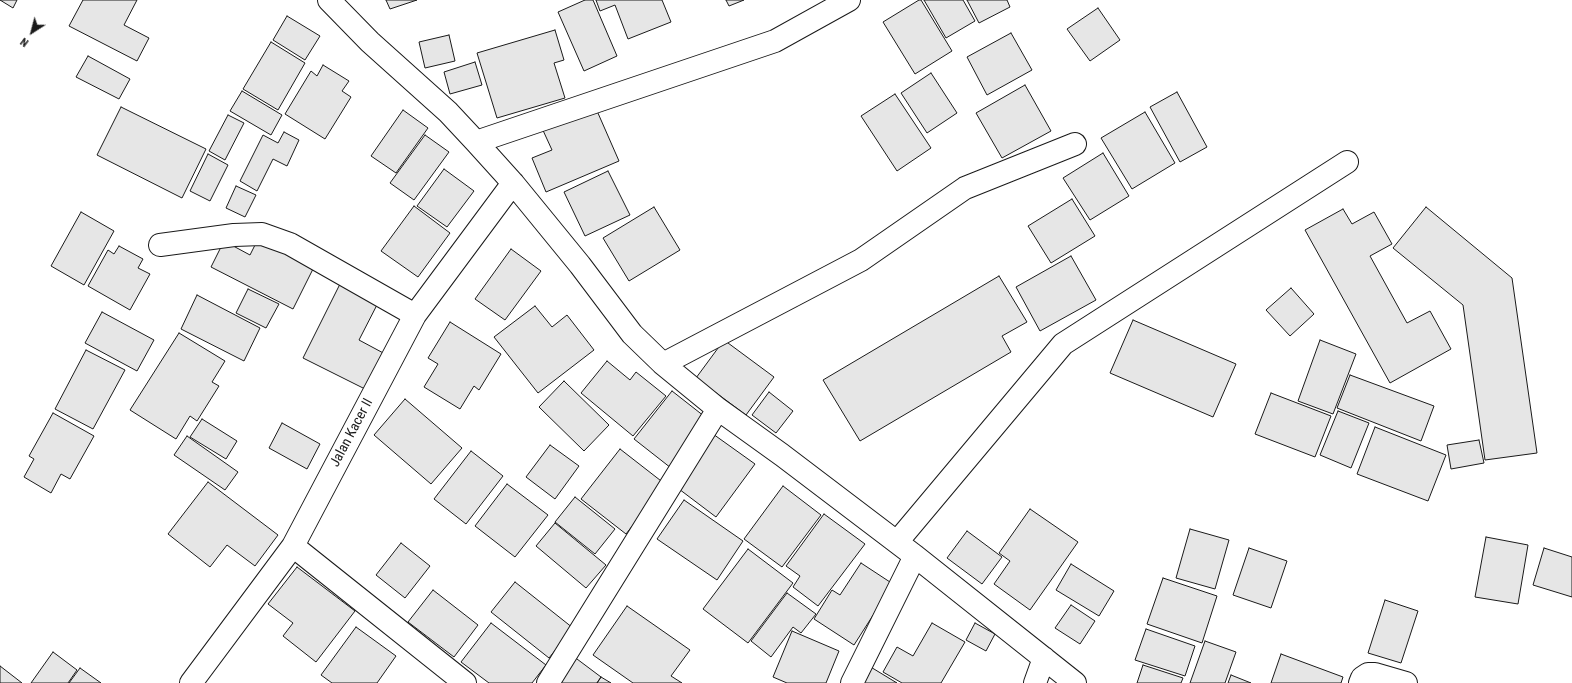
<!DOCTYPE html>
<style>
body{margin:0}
#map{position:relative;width:1572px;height:683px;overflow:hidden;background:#fff;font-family:"Roboto Condensed",sans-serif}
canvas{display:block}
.north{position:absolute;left:12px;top:12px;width:40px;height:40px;-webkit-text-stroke:3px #fff;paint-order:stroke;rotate:216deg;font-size:11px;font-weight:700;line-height:16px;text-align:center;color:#1a1a1a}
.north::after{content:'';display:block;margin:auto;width:14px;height:18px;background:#1a1a1a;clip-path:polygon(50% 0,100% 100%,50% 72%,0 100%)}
</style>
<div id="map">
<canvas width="1572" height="683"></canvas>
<div class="north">N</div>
</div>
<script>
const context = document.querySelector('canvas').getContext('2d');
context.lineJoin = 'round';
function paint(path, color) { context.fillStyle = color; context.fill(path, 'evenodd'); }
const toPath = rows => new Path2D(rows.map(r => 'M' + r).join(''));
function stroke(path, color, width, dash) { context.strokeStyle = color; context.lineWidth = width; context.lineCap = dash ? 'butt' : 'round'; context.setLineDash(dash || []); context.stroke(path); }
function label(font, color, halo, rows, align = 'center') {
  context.font = font + ' "Roboto Condensed",sans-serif'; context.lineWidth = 3; context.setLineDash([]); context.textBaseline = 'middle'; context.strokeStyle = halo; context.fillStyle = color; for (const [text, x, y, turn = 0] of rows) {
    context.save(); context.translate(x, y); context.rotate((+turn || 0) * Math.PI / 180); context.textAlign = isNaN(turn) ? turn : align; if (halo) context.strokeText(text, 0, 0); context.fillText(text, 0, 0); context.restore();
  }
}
const building = toPath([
 [0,0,17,0,13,8,0,0],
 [83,0,137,0,124,25,149,38,137,61,69,26,83,0],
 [386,0,417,0,390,9,386,0],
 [585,0,593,0,617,56,584,71,558,12,585,0],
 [596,0,662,0,671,22,628,39,615,5,600,11,596,0],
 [726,0,744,0,729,6,726,0],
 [919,0,921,0,952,51,915,74,883,22,919,0],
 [924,0,963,0,975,21,946,38,924,0],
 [967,0,1007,0,1010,7,979,23,967,0],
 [1098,8,1120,40,1090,61,1067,29,1098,8],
 [287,16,320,36,305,60,273,40,287,16],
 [555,30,564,60,554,63,565,98,497,118,477,53,555,30],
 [1011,33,1032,70,987,95,967,57,1011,33],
 [449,35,455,61,425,68,419,42,449,35],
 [271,42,305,63,278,110,243,89,271,42],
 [88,56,130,79,119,99,76,77,88,56],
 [475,62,482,85,450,94,444,72,475,62],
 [323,65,349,81,342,91,351,97,325,139,285,114,311,71,317,76,323,65],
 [931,73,957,113,927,133,901,93,931,73],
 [1025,85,1051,131,1002,158,976,113,1025,85],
 [242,91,282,115,271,135,230,111,242,91],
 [1177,92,1207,147,1180,162,1150,107,1177,92],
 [895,94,931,148,897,171,861,116,895,94],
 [594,104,619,161,546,192,532,158,552,150,541,126,594,104],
 [121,107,206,149,182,198,97,155,121,107],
 [403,110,428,128,396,173,371,156,403,110],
 [1145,112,1175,163,1132,189,1101,138,1145,112],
 [228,115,244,123,225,160,209,151,228,115],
 [284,132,299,140,287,166,273,159,257,191,240,181,263,135,278,143,284,132],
 [425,135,449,152,414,200,390,183,425,135],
 [1103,153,1129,196,1090,220,1063,178,1103,153],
 [208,154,228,165,210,201,190,191,208,154],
 [444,169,474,191,447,227,417,206,444,169],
 [608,171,630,215,585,236,564,192,608,171],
 [236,186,256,195,245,217,226,208,236,186],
 [1072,199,1095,236,1051,263,1028,226,1072,199],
 [414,206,450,233,418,277,381,251,414,206],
 [654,207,680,250,629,281,603,238,654,207],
 [1426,207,1512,278,1537,453,1485,460,1463,305,1393,248,1426,207],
 [1343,209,1352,224,1374,212,1392,244,1370,256,1407,323,1430,311,1451,349,1390,383,1305,230,1343,209],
 [81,212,114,231,84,285,51,266,81,212],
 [259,237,315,265,293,309,211,267,224,241,250,255,259,237],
 [119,246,143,259,138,268,150,274,130,310,88,286,108,250,114,254,119,246],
 [511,249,541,271,505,320,475,299,511,249],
 [1071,256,1096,300,1040,331,1016,287,1071,256],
 [999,276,1027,322,1002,336,1011,352,860,441,823,380,999,276],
 [342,280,380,299,359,340,387,355,369,391,303,358,342,280],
 [1291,288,1314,314,1290,336,1266,310,1291,288],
 [248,289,279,304,266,328,236,313,248,289],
 [197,295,260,328,244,361,181,329,197,295],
 [535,306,552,327,567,315,594,350,538,393,494,337,535,306],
 [102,312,154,340,137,371,85,343,102,312],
 [1133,320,1236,364,1213,417,1110,373,1133,320],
 [450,322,501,354,479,390,474,386,460,409,424,387,438,364,428,358,450,322],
 [179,333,225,361,212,382,219,386,197,421,190,416,176,439,130,410,179,333],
 [724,340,774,377,746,415,696,378,724,340],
 [1320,340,1356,354,1333,414,1298,401,1320,340],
 [86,350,125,370,93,429,55,409,86,350],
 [607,361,630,380,636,372,666,396,633,436,581,393,607,361],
 [1350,375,1434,406,1421,441,1337,408,1350,375],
 [564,381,609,425,584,451,539,407,564,381],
 [672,391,709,420,671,468,634,439,672,391],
 [769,392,793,411,776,433,752,415,769,392],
 [1271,393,1331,416,1315,457,1255,434,1271,393],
 [405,399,462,448,431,484,374,435,405,399],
 [1338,411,1369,423,1351,468,1320,455,1338,411],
 [53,413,94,436,70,479,61,474,51,493,24,477,34,459,29,456,53,413],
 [202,419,237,441,226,459,190,437,202,419],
 [282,423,320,444,307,469,269,448,282,423],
 [1375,427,1446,455,1428,501,1357,474,1375,427],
 [713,434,755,464,716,517,675,486,713,434],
 [187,436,238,472,225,490,174,455,187,436],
 [1479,440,1484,463,1451,469,1447,445,1479,440],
 [550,445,579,466,555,499,526,477,550,445],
 [620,449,665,484,626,534,581,499,620,449],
 [471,451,503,476,466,524,434,499,471,451],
 [208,482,278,535,255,566,227,545,210,567,168,534,208,482],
 [507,484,548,515,515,557,475,526,507,484],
 [783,486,821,515,782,567,744,539,783,486],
 [575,497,615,529,595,554,555,522,575,497],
 [684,500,743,541,717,580,657,539,684,500],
 [1030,509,1078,542,1030,610,994,584,1010,561,999,553,1030,509],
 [824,514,865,544,818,606,793,587,800,576,786,566,824,514],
 [555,523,606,565,586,588,536,546,555,523],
 [1190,529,1229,540,1215,589,1176,578,1190,529],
 [967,531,1002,557,982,584,947,558,967,531],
 [1486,537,1528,545,1518,604,1475,597,1486,537],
 [401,543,430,566,405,598,376,575,401,543],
 [1249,548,1287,561,1271,608,1233,595,1249,548],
 [1544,548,1572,557,1572,597,1533,585,1544,548],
 [748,549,793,583,748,643,703,609,748,549],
 [861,563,893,584,854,645,814,619,832,590,840,595,861,563],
 [1071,564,1114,591,1099,616,1056,590,1071,564],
 [297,567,355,611,316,662,283,636,293,623,268,604,297,567],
 [1163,578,1217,596,1202,643,1147,624,1163,578],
 [515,582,573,628,549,658,491,612,515,582],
 [433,590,478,625,454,657,408,622,433,590],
 [787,593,816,614,801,633,793,627,771,657,751,641,787,593],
 [1385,600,1418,611,1401,663,1368,653,1385,600],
 [1071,605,1095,621,1080,644,1055,628,1071,605],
 [627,606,690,650,671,676,682,683,633,683,593,655,627,606],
 [491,623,546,665,532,683,489,683,461,662,491,623],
 [932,623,965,642,941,683,902,683,883,672,897,647,913,656,932,623],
 [975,623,995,634,986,651,966,640,975,623],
 [356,627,396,656,377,683,332,683,321,675,356,627],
 [1146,629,1195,646,1185,676,1135,660,1146,629],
 [792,631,839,651,826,683,787,683,773,677,792,631],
 [1205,641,1236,652,1225,683,1190,683,1205,641],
 [53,652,77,670,68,683,31,683,53,652],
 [1281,654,1343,677,1341,683,1271,683,1281,654],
 [573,656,601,677,597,683,553,683,573,656],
 [1143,665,1183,678,1181,683,1137,683,1143,665],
 [0,666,22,683,0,683,0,666],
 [869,666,897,683,859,683,869,666],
 [80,668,101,683,69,683,80,668],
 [1231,675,1251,683,1228,683,1231,675],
 [601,677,611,683,597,683,601,677]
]);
const minor = toPath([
 [329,0,370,42,448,112,476,142,513,183,580,265,632,334,663,364,718,409,782,455,915,556,1075,683],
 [476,142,775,41,849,0],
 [160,245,234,235,262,234,290,244,415,315],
 [663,364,861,260,965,188,1075,144],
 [897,542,1063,344,1347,162],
 [293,546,465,683],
 [191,683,293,546,415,315,513,183],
 [548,683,718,409],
 [852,683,915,556],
 [1035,683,1044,658],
 [1360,683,1362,678,1368,674,1375,674,1406,683]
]);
const streetNames = [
 ["Jalan Kacer II",352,433,-62]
];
paint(building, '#e6e6e6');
stroke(building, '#1a1a1a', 1);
stroke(minor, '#1a1a1a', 24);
stroke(minor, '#fff', 22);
label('14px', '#1a1a1a', '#fff', streetNames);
</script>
